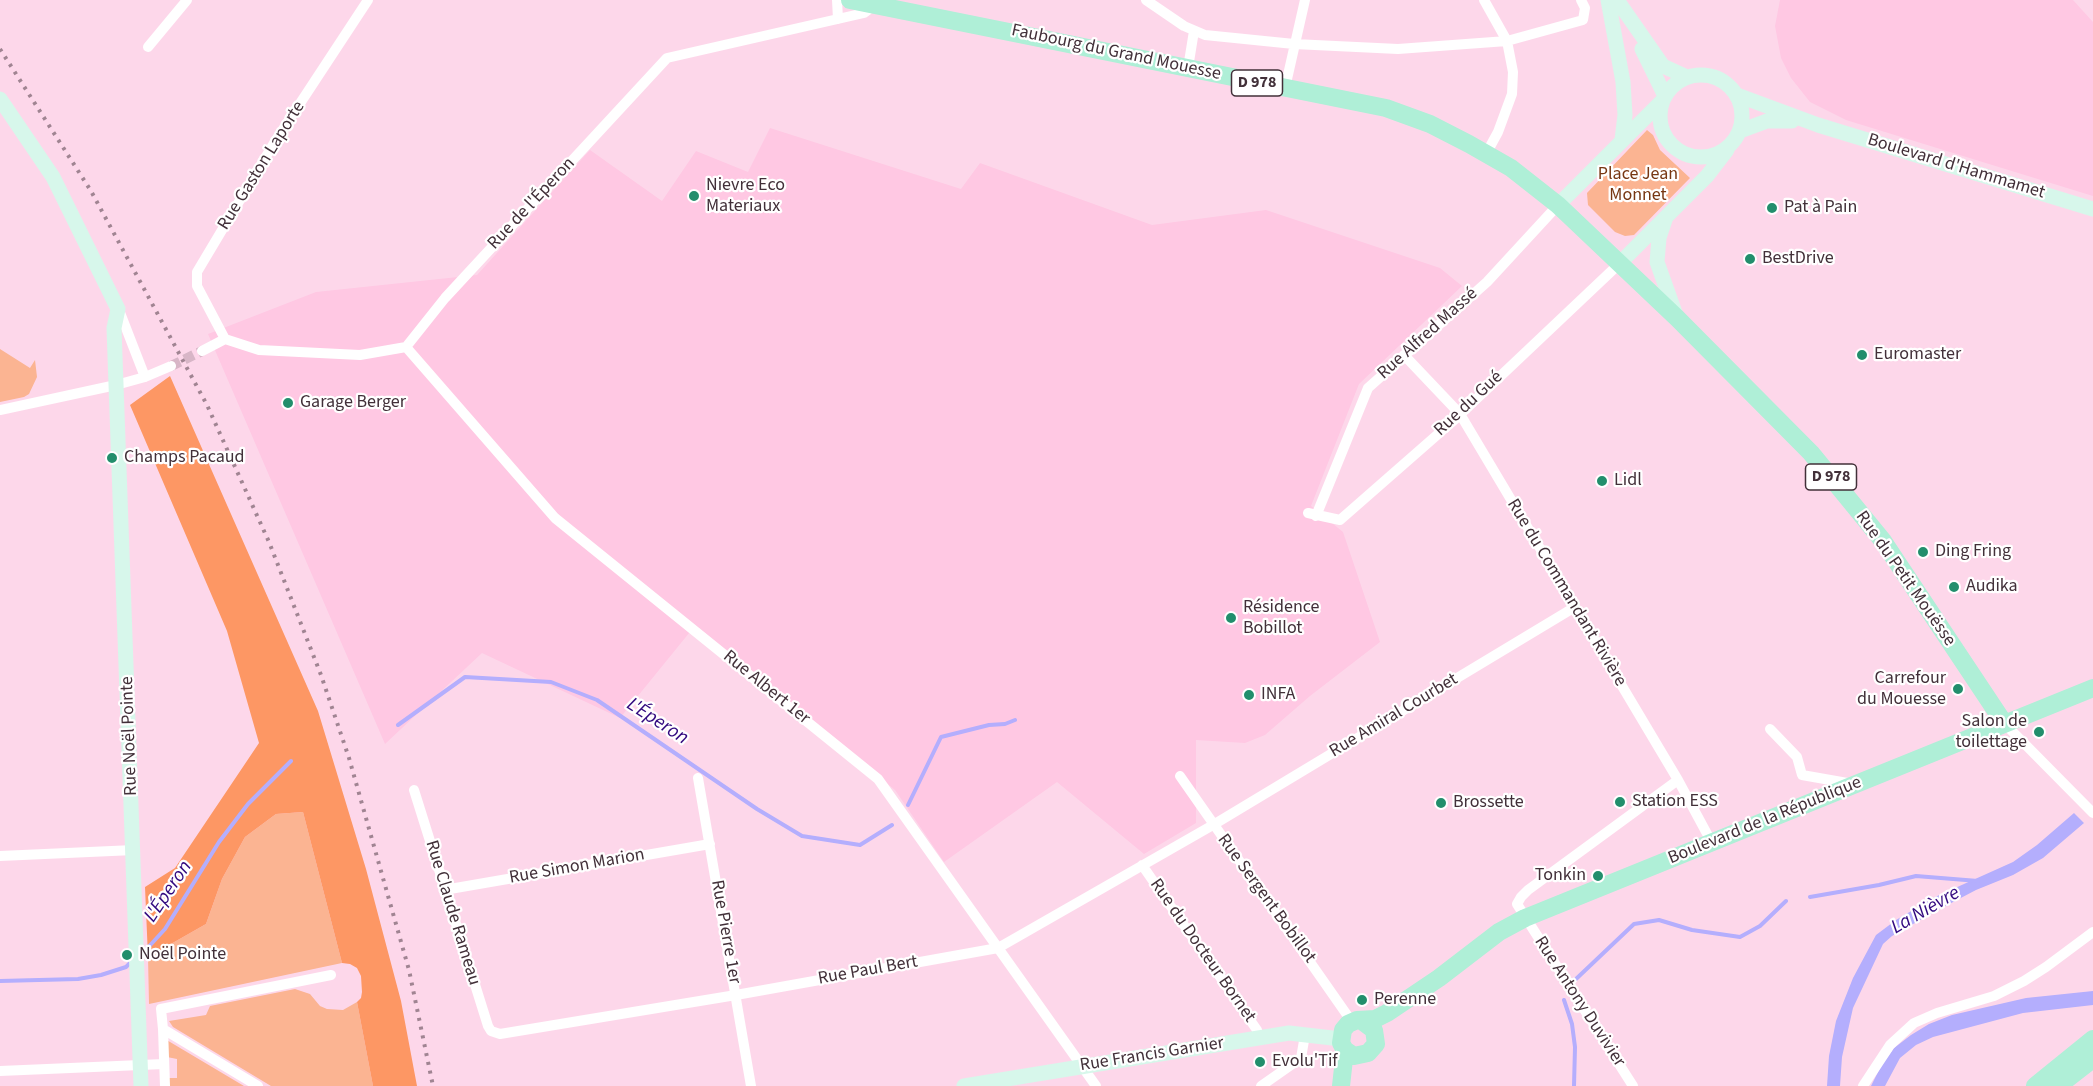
<!DOCTYPE html>
<meta charset="utf-8">
<style>
body{margin:0}
canvas{display:block;background:#fdd7ea}
</style>
<canvas width="2093" height="1086"></canvas>
<script>
const context = document.querySelector('canvas').getContext('2d');
context.lineJoin = 'round';
function paint(path, color) { context.fillStyle = color; context.fill(path, 'evenodd'); }
const toPath = rows => new Path2D(rows.map(r => 'M' + r).join(''));
function stroke(path, color, width, dash) { context.strokeStyle = color; context.lineWidth = width; context.lineCap = dash ? 'butt' : 'round'; context.setLineDash(dash || []); context.stroke(path); }
function label(font, color, halo, rows, align = 'center') {
  context.font = font + ' "Source Sans 3",sans-serif'; context.lineWidth = 4.5; context.setLineDash([]); context.textBaseline = 'middle'; context.strokeStyle = halo; context.fillStyle = color; for (const [text, x, y, turn = 0] of rows) {
    context.save(); context.translate(x, y); context.rotate((+turn || 0) * Math.PI / 180); context.textAlign = isNaN(turn) ? turn : align; if (halo) context.strokeText(text, 0, 0); context.fillText(text, 0, 0); context.restore();
  }
}
const built = toPath([
 [1780,0,2073,0,2093,22,2093,196,1846,120,1810,102,1791,78,1781,58,1775,26],
 [770,128,961,189,980,163,1152,225,1266,210,1440,268,1462,286,1359,384,1311,506,1343,532,1380,642,1310,696,1265,735,1245,743,1196,740,1196,823,1144,854,1057,782,944,862,895,790,694,627,620,718,482,653,385,744,208,334,316,292,477,275,590,150,662,201,696,151,748,172]
]);
const green = toPath([
 [1647,130,1653,135,1660,150,1690,178,1634,235,1625,236,1615,232,1588,205,1587,193],
 [0,349,30,368,35,360,37,377,29,394,24,397,0,402],
 [303,812,342,963,149,1004,148,957,206,924,222,879,245,837,276,814],
 [295,989,310,994,320,1006,327,1009,343,1010,357,1002,373,1086,271,1086,173,1027,169,1021,206,1015,210,1006],
 [165,1039,244,1086,167,1086,167,1078,177,1078,177,1059,167,1057]
]);
const forest = toPath([
 [170,376,318,711,366,869,401,1001,417,1086,373,1086,357,1002,361,998,362,992,361,976,357,968,350,964,342,963,303,812,276,814,245,837,222,879,206,924,148,957,145,887,175,868,259,743,227,631,130,405]
]);
const water = toPath([
 [2074,813,2084,823,2043,858,2013,875,1976,890,1936,911,1892,936,1883,944,1853,1008,1842,1057,1840,1086,1827,1086,1829,1056,1836,1021,1853,978,1876,935,1896,920,1935,897,2013,862,2037,845],
 [2093,991,2093,1005,2023,1013,1933,1037,1916,1045,1900,1058,1885,1086,1871,1086,1881,1066,1894,1048,1911,1035,1929,1024,1952,1015,2026,998]
]);
const stream = toPath([
 [398,725,465,677,551,682,597,700,757,809,802,836,860,845,892,825],
 [908,805,941,737,989,725,1005,724,1015,720],
 [1810,897,1879,885,1916,876,1978,881],
 [142,954,165,929,219,842,248,804,291,761],
 [1576,979,1634,924,1659,920,1692,930,1740,937,1760,926,1786,901],
 [0,981,78,979,101,975,126,967,131,962],
 [1564,1000,1572,1024,1575,1047,1574,1086]
]);
const streetTunnel = toPath([
 [171,366,202,351]
]);
const street = toPath([
 [837,0,838,19],
 [1146,0,1184,26,1205,35,1294,44,1398,49,1507,41,1583,20,1585,8,1581,0],
 [1484,0,1507,41,1513,72,1512,94,1498,132,1486,154],
 [148,47,187,0],
 [1188,68,1194,31],
 [1285,88,1305,0],
 [119,310,145,377],
 [225,339,259,350,360,355,406,347,445,298,667,58,864,13,868,10,869,4],
 [225,339,197,286,197,272,274,143,368,0],
 [406,347,555,518,878,779,1096,1086],
 [202,351,225,339],
 [1404,355,1460,414,1678,780,1712,843],
 [0,410,116,385,145,377,171,366],
 [1308,513,1340,520,1453,421,1620,263],
 [1316,516,1368,388,1487,282,1558,205],
 [2004,723,2093,813],
 [1770,729,1797,757,1802,775,1853,784],
 [1180,776,1352,1022],
 [698,778,751,1086],
 [414,790,488,1026,491,1031,500,1034,736,995,998,948,1213,825,1575,607],
 [0,856,134,850],
 [1142,865,1257,1030,1259,1038],
 [444,890,710,844],
 [163,1029,165,1086],
 [0,1071,164,1064],
 [258,1086,163,1029,161,1009,331,975],
 [1261,1086,1301,1058,1305,1035],
 [1633,1086,1517,904,1521,897,1528,890,1678,780],
 [1863,1086,1890,1045,1914,1023,1937,1013,1994,996,2024,981,2046,967,2093,932]
]);
const secondary = toPath([
 [1608,0,1623,82,1625,115,1622,140],
 [1617,0,1663,66,1687,77],
 [1642,49,1665,96],
 '1660 116a41 41 0 1 1 82 0a41 41 0 1 1-82 0Z',
 [1737,95,1818,125,2093,209],
 [0,99,53,177,118,309,114,328,141,1086],
 [1740,131,1767,121,1792,121],
 [1558,205,1663,100],
 [1665,220,1659,238,1657,262,1677,318],
 [1620,263,1707,176,1727,150],
 [964,1086,1289,1033,1341,1039]
]);
const primary = toPath([
 [850,0,1386,108,1430,124,1469,144,1511,168,1558,205,1677,318,1811,453,1883,541,2004,723],
 [1362,1021,1374,1030,1376,1044,1368,1053,1354,1056,1345,1050,1341,1043,1343,1030,1348,1024,1357,1020,1375,1019,1387,1013,1439,978,1499,932,1525,918,2093,688],
 [1341,1086,1345,1050],
 [2035,1086,2093,1039],
 [2058,1086,2093,1059]
]);
const rail = toPath([
 [0,49,91,191,207,405,269,542,321,675,349,758,409,970,433,1086]
]);
const markers = [
 [694,196,6,"#228e6c"],
 [1772,208,6,"#228e6c"],
 [1750,259,6,"#228e6c"],
 [1862,355,6,"#228e6c"],
 [288,403,6,"#228e6c"],
 [112,458,6,"#228e6c"],
 [1602,481,6,"#228e6c"],
 [1923,552,6,"#228e6c"],
 [1954,587,6,"#228e6c"],
 [1231,618,6,"#228e6c"],
 [1958,689,6,"#228e6c"],
 [1249,695,6,"#228e6c"],
 [2039,732,6,"#228e6c"],
 [1620,802,6,"#228e6c"],
 [1441,803,6,"#228e6c"],
 [1598,876,6,"#228e6c"],
 [127,955,6,"#228e6c"],
 [1362,1000,6,"#228e6c"],
 [1260,1062,6,"#228e6c"]
];
const shields = [
 [1257,83,51],
 [1831,477,51]
];
const shieldNames = [
 ["D 978",1257,83],
 ["D 978",1831,477]
];
const streetNames = [
 ["Faubourg du Grand Mouesse",1116,53,12],
 ["Rue Gaston Laporte",262,166,-58],
 ["Boulevard d'Hammamet",1956,167,17],
 ["Rue de l'Éperon",532,204,-47],
 ["Rue Alfred Massé",1428,334,-42],
 ["Rue du Gué",1469,404,-43],
 ["Rue du Petit Mouësse",1905,579,55],
 ["Rue du Commandant Rivière",1566,593,59],
 ["Rue Albert 1er",766,688,39],
 ["Rue Amiral Courbet",1394,716,-31],
 ["Rue Noël Pointe",130,736,-92],
 ["Boulevard de la République",1765,821,-22],
 ["Rue Simon Marion",577,867,-10],
 ["Rue Sergent Bobillot",1266,899,54],
 ["Rue Claude Rameau",452,913,73],
 ["Rue Pierre 1er",725,932,80],
 ["Rue du Docteur Bornet",1202,951,55],
 ["Rue Paul Bert",868,971,-10],
 ["Rue Antony Duvivier",1579,1002,57],
 ["Rue Francis Garnier",1152,1055,-9]
];
const parkNames = [
 ["Place Jean",1638,175],
 ["Monnet",1638,196]
];
const poiNames = [
 ["Nievre Eco",706,186],
 ["Materiaux",706,207],
 ["Pat à Pain",1784,208],
 ["BestDrive",1762,259],
 ["Euromaster",1874,355],
 ["Garage Berger",300,403],
 ["Champs Pacaud",124,458],
 ["Lidl",1614,481],
 ["Ding Fring",1935,552],
 ["Audika",1966,587],
 ["Résidence",1243,608],
 ["Bobillot",1243,629],
 ["Carrefour",1946,679,"right"],
 ["du Mouesse",1946,700,"right"],
 ["INFA",1261,695],
 ["Salon de",2027,722,"right"],
 ["toilettage",2027,743,"right"],
 ["Station ESS",1632,802],
 ["Brossette",1453,803],
 ["Tonkin",1586,876,"right"],
 ["Noël Pointe",139,955],
 ["Perenne",1374,1000],
 ["Evolu'Tif",1272,1062]
];
const waterNames = [
 ["L'Éperon",657,722,33],
 ["L'Éperon",169,892,-56],
 ["La Nièvre",1926,911,-30]
];
paint(built, '#ffc8e3');
paint(green, '#fbb492');
paint(forest, '#fd9764');
paint(water, '#b4aefd');
stroke(stream, '#b4aefd', 4);
stroke(streetTunnel, '#d8b6c7', 10, [10, 5]);
stroke(street, '#fff', 10);
stroke(secondary, '#d7f7eb', 15);
stroke(primary, '#afefd7', 18);
stroke(rail, '#a08492', 4, [3, 6]);
for (const [x, y, r, color] of markers) { const dot = new Path2D(); dot.arc(x, y, r, 0, 2 * Math.PI); context.fillStyle = color; context.fill(dot); stroke(dot, '#fff', 2); }
for (const [x, y, w] of shields) { const box = new Path2D(); box.roundRect(x - w / 2, y - 13, w, 26, 4.5); context.fillStyle = '#fff'; context.fill(box); stroke(box, '#423039', 1.5); }
label('bold 16px', '#423039', null, shieldNames);
label('18px', '#423039', '#fff', streetNames);
label('18px', '#773712', '#fff', parkNames);
label('18px', '#423039', '#fff', poiNames, 'left');
label('italic 20px', '#32097f', '#fff', waterNames);
</script>
